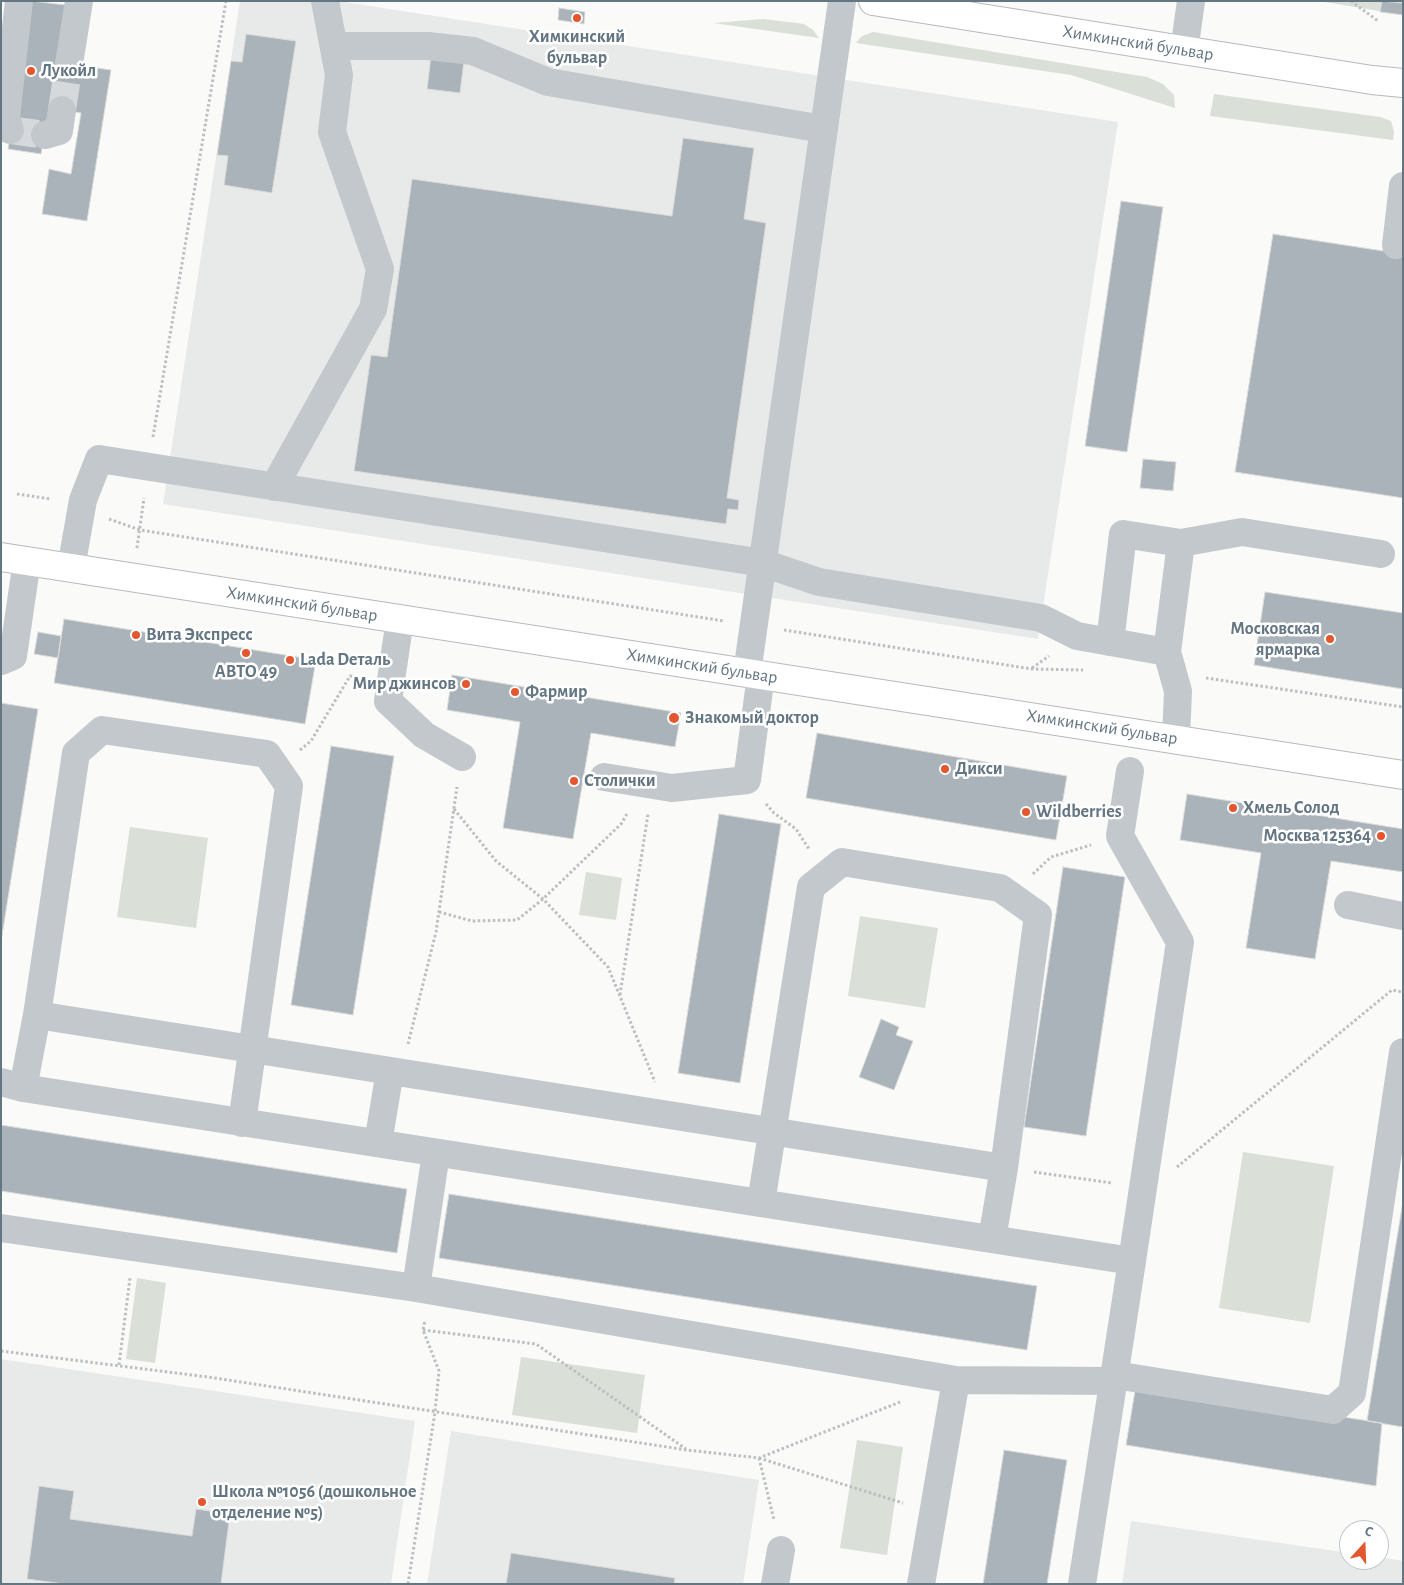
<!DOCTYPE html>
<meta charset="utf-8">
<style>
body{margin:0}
#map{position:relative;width:1404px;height:1585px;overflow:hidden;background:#fafaf8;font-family:"Alegreya Sans",sans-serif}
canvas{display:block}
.frame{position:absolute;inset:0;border:2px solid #657683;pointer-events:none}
.north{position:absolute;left:1339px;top:1520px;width:50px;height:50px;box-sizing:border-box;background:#fff;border:1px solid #c1c8cd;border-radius:50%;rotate:20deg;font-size:14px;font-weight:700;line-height:20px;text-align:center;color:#657683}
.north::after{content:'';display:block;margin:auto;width:18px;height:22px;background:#e4572e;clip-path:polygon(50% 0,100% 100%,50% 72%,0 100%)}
</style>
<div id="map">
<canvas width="1404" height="1585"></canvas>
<div class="frame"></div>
<div class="north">С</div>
</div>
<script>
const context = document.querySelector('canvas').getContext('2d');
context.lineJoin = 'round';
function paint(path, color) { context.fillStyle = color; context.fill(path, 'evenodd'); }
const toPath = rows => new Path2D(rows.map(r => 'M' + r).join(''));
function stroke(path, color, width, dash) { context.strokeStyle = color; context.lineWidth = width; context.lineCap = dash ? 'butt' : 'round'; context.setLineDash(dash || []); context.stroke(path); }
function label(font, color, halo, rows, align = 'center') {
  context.font = font + ' "Alegreya Sans",sans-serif'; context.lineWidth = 5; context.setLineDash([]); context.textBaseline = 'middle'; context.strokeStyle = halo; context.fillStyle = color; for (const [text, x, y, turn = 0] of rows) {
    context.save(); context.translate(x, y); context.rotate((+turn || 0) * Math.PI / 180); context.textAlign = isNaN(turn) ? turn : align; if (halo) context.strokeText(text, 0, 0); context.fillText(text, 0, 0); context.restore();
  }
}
const built = toPath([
 [240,1,338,1,1118,122,1038,639,163,504],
 [1,1359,415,1421,391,1584,1,1584],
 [451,1431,759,1480,743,1584,427,1584],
 [1131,1521,1349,1553,1349,1560,1379,1560,1379,1557,1403,1561,1403,1584,1122,1584]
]);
const green = toPath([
 [1319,1,1403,1,1403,15],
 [763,19,804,24,813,30,819,38,713,23],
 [873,32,1147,77,1163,84,1174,95,1175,108,1071,75,856,43,862,36],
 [1214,94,1380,117,1391,121,1394,132,1393,140,1210,116],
 [130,827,208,838,196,928,117,917],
 [586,872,622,878,616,920,579,915],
 [860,916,938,928,925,1008,848,996],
 [1243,1152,1334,1166,1310,1323,1219,1308],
 [137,1278,166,1283,155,1363,126,1359],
 [521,1357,645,1375,637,1433,512,1415],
 [857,1440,903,1447,887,1555,840,1548]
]);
const building = toPath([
 [31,1,66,5,57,62,111,70,87,221,42,214,49,169,71,174,81,113,49,108,41,154,8,149,31,1],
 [1382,1,1403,3,1403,15,1380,12,1382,1],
 [559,8,585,12,584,24,558,20,559,8],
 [246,34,296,41,272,193,224,185,228,156,217,155,231,61,242,62,246,34],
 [431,56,464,61,460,93,427,89,431,56],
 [683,138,754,148,744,219,766,223,727,498,739,500,738,510,728,509,726,524,354,471,371,355,387,357,412,179,672,216,683,138],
 [1121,201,1163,207,1127,452,1085,446,1121,201],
 [1273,234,1403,254,1403,498,1235,472,1273,234],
 [1143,459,1176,462,1173,491,1140,488,1143,459],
 [1265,592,1403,613,1403,689,1254,665,1265,592],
 [64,619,316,660,305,724,54,683,64,619],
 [38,632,61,636,58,658,34,654,38,632],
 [452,675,681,713,675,747,591,733,573,839,503,828,520,722,447,710,452,675],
 [1,703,38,709,1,942,1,703],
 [817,733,1067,776,1056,840,806,798,817,733],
 [331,746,394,756,353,1015,291,1005,331,746],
 [1187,794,1403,829,1403,872,1331,861,1315,959,1246,948,1261,853,1180,840,1187,794],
 [719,814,781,824,740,1083,678,1073,719,814],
 [1063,867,1125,877,1086,1136,1024,1127,1063,867],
 [881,1019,899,1027,896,1035,913,1041,894,1090,859,1077,881,1019],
 [1,1125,407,1189,397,1253,1,1191,1,1125],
 [449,1194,1037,1286,1027,1350,439,1258,449,1194],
 [1403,1201,1403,1427,1367,1421,1403,1201],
 [1136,1385,1382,1423,1376,1486,1126,1445,1136,1385],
 [1004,1450,1067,1460,1047,1584,983,1584,1004,1450],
 [39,1486,74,1491,70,1519,192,1536,196,1509,230,1514,221,1584,64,1584,27,1579,39,1486],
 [511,1553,675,1578,674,1584,506,1584,511,1553]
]);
const minorTunnel = toPath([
 [62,110,69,64],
 [10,130,45,135]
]);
const path = toPath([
 [1351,1,1378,21],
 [153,437,226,1],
 [17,494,51,499],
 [109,519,140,530,724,621],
 [137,548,144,498],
 [784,630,1032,669,1083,670],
 [1032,668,1049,656],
 [1206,678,1403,707],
 [300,750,311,741,350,676,360,677],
 [766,804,774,813,796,829,809,849],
 [454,809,496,861,543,899,608,967,655,1082],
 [1033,874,1051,857,1091,845],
 [439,912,472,921,517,920,543,899,621,824,628,812],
 [620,995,648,814],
 [408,1044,436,932,457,787],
 [1177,1167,1392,990,1403,992],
 [1034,1172,1112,1183],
 [423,1330,536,1344,686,1449],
 [1,1351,208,1377,687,1450,759,1458,900,1402],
 [119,1365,130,1278],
 [759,1458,903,1503],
 [759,1458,774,1520],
 [408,1584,435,1412,439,1371,423,1330,425,1320]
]);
const minor = toPath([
 [335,46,428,46,473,51,548,82,823,129],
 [1184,51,1191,1],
 [69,64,79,1],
 [10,130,6,117,19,1],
 [45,135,59,131,62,110],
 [1396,245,1403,186],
 [274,487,373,309,380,269,332,132,339,75,325,1],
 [1181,543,1242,532,1381,554],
 [71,568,83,500,99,459,763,563,819,582,1041,618,1077,636,1167,652],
 [400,619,388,701,424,735,462,757],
 [1110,642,1123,534,1181,543,1167,652,1178,691,1176,739],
 [1,661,13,656,27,561],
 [747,673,842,1],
 [1130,771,1120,836,1180,942,1132,1261],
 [604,777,672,788,747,780,761,675],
 [1348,905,1403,916],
 [37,1015,1004,1168],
 [1,1082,23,1088,1132,1261,1082,1584],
 [23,1088,37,1015,76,753,102,730,267,754,289,786,242,1123],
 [378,1143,390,1071],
 [761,1203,811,887,842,862,1000,888,1038,915,1004,1168,992,1239],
 [1,1228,416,1288,956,1380,1114,1381],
 [416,1288,436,1153],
 [1115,1375,1333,1410,1352,1393,1403,1052],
 [775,1584,781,1550],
 [921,1584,956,1380]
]);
const major = toPath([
 [873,1,1372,80,1403,83],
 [1,557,1403,775]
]);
const markers = [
 [577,18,5,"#e4572e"],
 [31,71,5,"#e4572e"],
 [136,635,5,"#e4572e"],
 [1330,639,5,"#e4572e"],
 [246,653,5,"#e4572e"],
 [290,660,5,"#e4572e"],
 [466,684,5,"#e4572e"],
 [515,692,5,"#e4572e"],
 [674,718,6,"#e4572e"],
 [945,769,5,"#e4572e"],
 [574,781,5,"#e4572e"],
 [1233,808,5,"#e4572e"],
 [1026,812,5,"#e4572e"],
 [1381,836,5,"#e4572e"],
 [202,1502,5,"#e4572e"]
];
const poiNames = [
 ["Химкинский",577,37,"center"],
 ["бульвар",577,58,"center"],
 ["Лукойл",41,71],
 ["Московская",1320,629,"right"],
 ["ярмарка",1320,650,"right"],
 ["Вита Экспресс",146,635],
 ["Lada Dеталь",300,660],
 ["АВТО 49",246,672,"center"],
 ["Мир джинсов",456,684,"right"],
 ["Фармир",525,692],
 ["Знакомый доктор",685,718],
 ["Дикси",955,769],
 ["Столички",584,781],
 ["Хмель Солод",1243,808],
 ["Wildberries",1036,812],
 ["Москва 125364",1371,836,"right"],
 ["Школа №1056 (дошкольное",212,1492],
 ["отделение №5)",212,1513]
];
const streetNames = [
 ["Химкинский бульвар",1138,43,9],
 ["Химкинский бульвар",302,604,9],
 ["Химкинский бульвар",702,666,9],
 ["Химкинский бульвар",1102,727,9]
];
paint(built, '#e8e9e9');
paint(green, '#dadfd7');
paint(building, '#aab3b9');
stroke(building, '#dcdcda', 1);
stroke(minorTunnel, '#d5d9db', 28, [28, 14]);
stroke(major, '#b5babe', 30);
stroke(path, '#bbbfc2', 3, [2.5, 2.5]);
stroke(minor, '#c3c8cc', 28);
stroke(major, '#fff', 28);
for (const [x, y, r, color] of markers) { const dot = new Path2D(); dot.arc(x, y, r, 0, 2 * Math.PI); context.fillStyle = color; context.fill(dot); stroke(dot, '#fff', 2); }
label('bold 18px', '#657683', '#fff', poiNames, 'left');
label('18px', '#657683', '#fff', streetNames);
</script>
